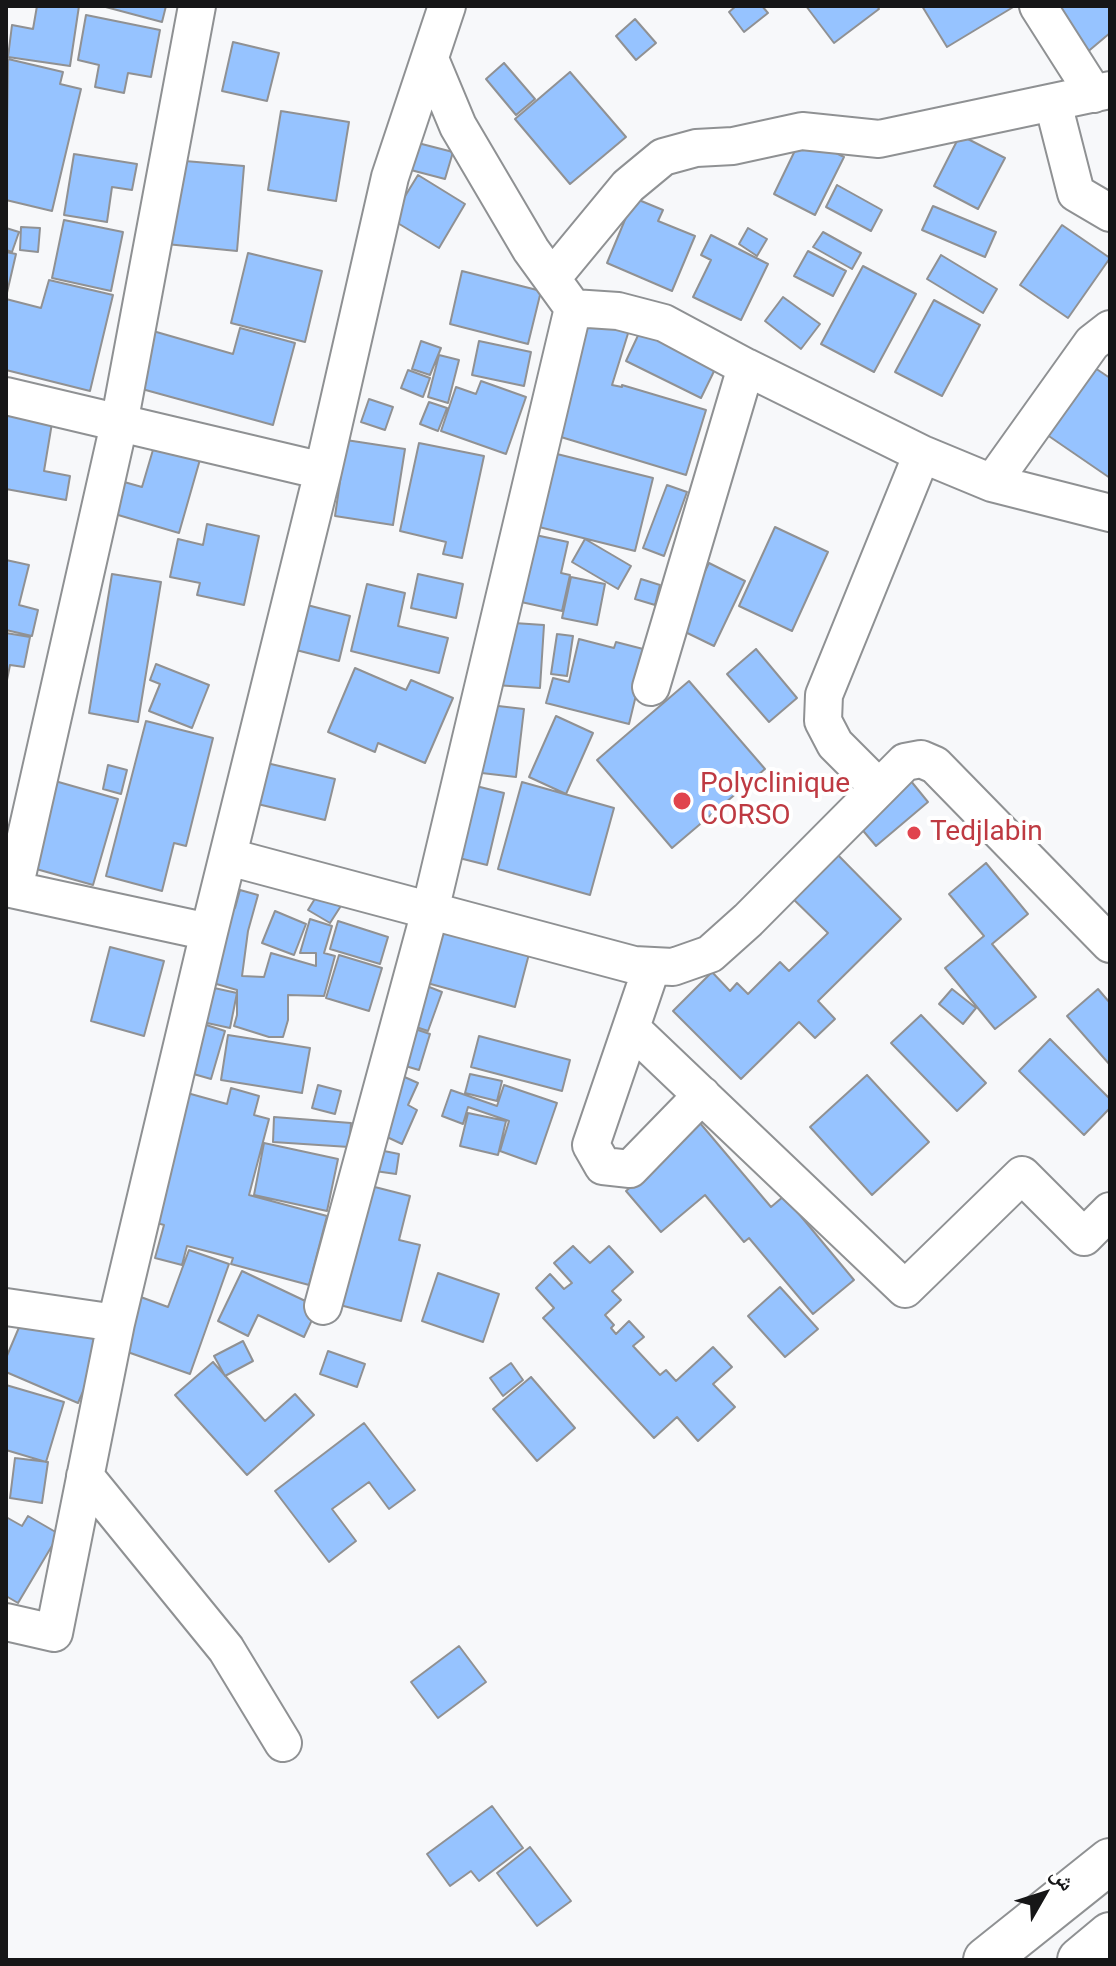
<!DOCTYPE html>
<meta charset="utf-8">
<style>
body{margin:0}
#map{position:relative;width:1116px;height:1966px;overflow:hidden;background:#f7f8fa;font-family:Roboto,"Noto Naskh Arabic",sans-serif}
canvas{display:block}
.frame{position:absolute;inset:0;border:8px solid #161617;pointer-events:none}
.north{position:absolute;left:1004px;top:1854px;width:80px;height:80px;-webkit-text-stroke:6px #fff;paint-order:stroke;rotate:51deg;font-size:22px;font-weight:700;line-height:32px;text-align:center;color:#161617}
.north::after{content:'';display:block;margin:auto;width:28px;height:36px;background:#161617;clip-path:polygon(50% 0,100% 100%,50% 72%,0 100%)}
</style>
<div id="map">
<canvas width="1116" height="1966"></canvas>
<div class="frame"></div>
<div class="north">ش</div>
</div>
<script>
const context = document.querySelector('canvas').getContext('2d');
context.lineJoin = 'round';
function paint(path, color) { context.fillStyle = color; context.fill(path, 'evenodd'); }
const toPath = rows => new Path2D(rows.map(r => 'M' + r).join(''));
function stroke(path, color, width, dash) { context.strokeStyle = color; context.lineWidth = width; context.lineCap = dash ? 'butt' : 'round'; context.setLineDash(dash || []); context.stroke(path); }
function label(font, color, halo, rows, align = 'center') {
  context.font = font + ' Roboto,sans-serif'; context.lineWidth = 8; context.setLineDash([]); context.textBaseline = 'middle'; context.strokeStyle = halo; context.fillStyle = color; for (const [text, x, y, turn = 0] of rows) {
    context.save(); context.translate(x, y); context.rotate((+turn || 0) * Math.PI / 180); context.textAlign = isNaN(turn) ? turn : align; if (halo) context.strokeText(text, 0, 0); context.fillText(text, 0, 0); context.restore();
  }
}
const building = toPath([
 [37,6,79,6,70,66,8,57,12,25,33,29,37,6],
 [102,6,166,6,162,22,102,6],
 [736,6,762,6,768,13,744,32,729,12,736,6],
 [806,6,877,6,879,9,834,43,806,6],
 [922,6,1015,6,947,47,922,6],
 [1046,6,1110,6,1110,33,1085,54,1046,6],
 [86,15,160,30,151,77,128,73,124,93,95,87,99,65,78,60,86,15],
 [635,19,656,43,636,60,616,36,635,19],
 [233,42,279,53,267,101,222,91,233,42],
 [8,59,63,72,60,84,81,89,52,211,6,200,8,59],
 [504,63,535,99,516,115,486,79,504,63],
 [570,72,626,137,570,184,515,119,570,72],
 [281,111,349,122,336,201,268,190,281,111],
 [960,135,1005,158,978,209,934,186,960,135],
 [802,136,844,157,815,215,774,194,802,136],
 [414,142,453,152,445,179,407,169,414,142],
 [74,154,137,164,132,190,112,187,107,222,64,215,74,154],
 [173,160,244,166,237,251,166,244,173,160],
 [418,175,465,204,439,248,391,219,418,175],
 [837,185,882,210,871,231,826,207,837,185],
 [634,198,663,210,658,221,695,236,672,291,607,263,634,198],
 [933,206,996,232,985,257,922,230,933,206],
 [64,220,123,232,111,291,52,278,64,220],
 [1062,225,1110,258,1068,318,1020,285,1062,225],
 [21,227,40,228,38,252,20,250,21,227],
 [6,228,19,232,12,252,6,250,6,228],
 [748,228,767,239,757,256,739,244,748,228],
 [823,232,861,253,852,269,813,247,823,232],
 [711,235,768,264,741,320,693,297,711,260,701,255,711,235],
 [808,251,846,271,833,296,794,276,808,251],
 [6,252,16,254,6,297,6,252],
 [248,253,322,271,305,342,231,323,248,253],
 [941,255,997,289,983,313,927,279,941,255],
 [863,266,916,294,874,372,821,344,863,266],
 [462,271,541,291,528,344,450,324,462,271],
 [49,280,113,295,90,391,6,370,6,299,41,308,49,280],
 [783,297,820,324,801,349,765,321,783,297],
 [934,300,980,325,942,396,895,372,934,300],
 [583,313,630,327,612,385,622,387,622,385,706,410,686,475,551,434,583,313],
 [642,327,718,363,701,398,626,361,642,327],
 [240,328,295,343,273,425,131,386,146,329,233,354,240,328],
 [421,341,441,348,430,375,412,369,421,341],
 [479,341,531,352,524,386,472,375,479,341],
 [439,355,459,360,448,403,428,397,439,355],
 [1086,362,1110,378,1110,478,1040,430,1086,362],
 [408,370,430,378,423,397,401,388,408,370],
 [481,381,526,397,506,454,441,431,456,387,476,394,481,381],
 [369,399,393,407,385,430,361,422,369,399],
 [429,402,447,408,438,431,420,424,429,402],
 [6,409,53,417,44,471,70,476,66,500,6,489,6,409],
 [346,440,405,449,393,525,335,516,346,440],
 [155,443,201,456,179,533,108,512,117,480,142,487,155,443],
 [419,443,484,456,462,558,443,554,446,542,400,531,419,443],
 [545,451,653,478,635,551,527,524,545,451],
 [667,485,687,492,664,556,643,548,667,485],
 [207,524,259,536,244,605,197,595,200,583,170,577,178,539,203,545,207,524],
 [775,527,828,552,792,631,739,606,775,527],
 [526,533,568,542,561,573,570,575,562,611,512,600,526,533],
 [585,539,631,566,618,589,572,562,585,539],
 [6,560,29,565,19,605,38,610,32,636,6,630,6,560],
 [709,563,745,581,714,646,677,628,709,563],
 [112,574,161,582,138,722,89,713,112,574],
 [418,574,463,584,456,618,411,608,418,574],
 [571,577,605,584,597,625,562,618,571,577],
 [641,579,660,585,655,605,635,599,641,579],
 [367,584,405,593,398,626,448,638,439,673,351,651,367,584],
 [307,605,350,616,339,661,296,650,307,605],
 [499,622,544,625,540,688,495,685,499,622],
 [6,633,30,637,24,667,10,665,6,685,6,633],
 [557,634,573,636,567,676,551,674,557,634],
 [579,639,614,648,616,642,647,650,629,724,546,703,553,678,569,682,579,639],
 [756,649,797,698,769,722,727,674,756,649],
 [156,664,209,685,192,728,149,711,160,684,150,680,156,664],
 [355,668,406,690,411,680,453,698,425,763,378,743,375,752,328,732,355,668],
 [689,681,765,769,672,848,597,760,689,681],
 [481,704,524,709,516,777,473,772,481,704],
 [556,716,593,733,566,794,529,777,556,716],
 [146,721,213,738,186,846,174,843,162,891,106,876,146,721],
 [258,761,335,779,325,820,249,802,258,761],
 [108,765,127,770,121,794,103,789,108,765],
 [906,775,928,802,876,846,854,820,906,775],
 [55,781,118,799,93,885,29,867,55,781],
 [522,782,614,808,590,895,498,869,522,782],
 [464,783,504,793,487,865,447,855,464,783],
 [832,849,901,919,818,1001,835,1019,815,1038,799,1022,741,1079,673,1011,712,972,730,991,737,983,748,994,780,962,789,971,828,933,787,893,832,849],
 [986,863,1028,914,992,944,1036,997,995,1029,945,968,984,936,949,894,986,863],
 [324,884,346,898,330,923,308,910,324,884],
 [240,890,258,895,248,931,242,976,264,977,271,953,316,966,316,953,300,953,310,919,332,926,324,953,335,956,324,996,288,995,288,1020,283,1037,269,1037,234,1026,237,1015,237,990,213,983,219,907,235,908,240,890],
 [275,911,306,924,294,955,262,943,275,911],
 [338,921,388,937,380,964,330,949,338,921],
 [431,927,529,954,515,1007,416,980,431,927],
 [110,947,164,961,144,1036,91,1021,110,947],
 [339,955,382,968,369,1011,326,998,339,955],
 [419,983,442,992,428,1031,404,1023,419,983],
 [205,986,237,993,230,1028,198,1021,205,986],
 [952,989,976,1008,963,1024,939,1004,952,989],
 [1098,989,1110,1003,1110,1065,1067,1016,1098,989],
 [921,1015,986,1083,957,1111,891,1043,921,1015],
 [197,1022,225,1031,211,1079,183,1071,197,1022],
 [406,1026,430,1034,419,1070,395,1063,406,1026],
 [228,1035,310,1048,302,1093,221,1080,228,1035],
 [479,1036,570,1060,562,1091,471,1067,479,1036],
 [1050,1039,1110,1099,1110,1108,1084,1135,1019,1071,1050,1039],
 [470,1074,502,1081,497,1101,465,1093,470,1074],
 [400,1075,418,1083,408,1105,417,1110,402,1144,374,1131,400,1075],
 [867,1075,929,1142,872,1195,810,1127,867,1075],
 [318,1085,341,1091,335,1114,312,1108,318,1085],
 [504,1085,557,1103,536,1164,500,1151,509,1121,468,1107,463,1124,442,1116,451,1090,497,1106,504,1085],
 [231,1088,259,1096,254,1115,269,1119,249,1195,327,1216,309,1285,231,1264,233,1258,187,1246,182,1265,155,1258,164,1225,146,1220,180,1091,227,1104,231,1088],
 [468,1113,506,1121,498,1155,460,1146,468,1113],
 [274,1117,351,1123,349,1147,273,1142,274,1117],
 [700,1123,771,1207,784,1196,854,1280,813,1314,749,1238,744,1242,705,1195,661,1232,626,1191,663,1160,700,1123],
 [264,1143,338,1159,327,1211,254,1195,264,1143],
 [379,1150,399,1154,396,1174,375,1171,379,1150],
 [367,1185,410,1196,399,1240,420,1245,401,1321,336,1304,367,1185],
 [573,1246,590,1263,609,1246,633,1272,612,1291,621,1300,605,1315,614,1325,611,1328,616,1334,629,1321,644,1337,633,1346,660,1375,666,1370,676,1381,713,1347,732,1367,713,1384,735,1407,698,1441,677,1417,654,1438,543,1318,554,1308,536,1288,550,1274,564,1289,572,1283,554,1263,573,1246],
 [189,1250,229,1264,190,1374,119,1349,138,1296,168,1307,189,1250],
 [242,1271,318,1307,304,1337,258,1315,248,1336,218,1321,242,1271],
 [438,1273,499,1294,483,1342,422,1321,438,1273],
 [780,1287,818,1329,785,1357,748,1316,780,1287],
 [26,1311,104,1343,78,1403,6,1372,6,1358,26,1311],
 [243,1341,253,1361,225,1376,214,1356,243,1341],
 [328,1351,365,1364,357,1387,320,1374,328,1351],
 [213,1362,265,1421,295,1394,314,1415,247,1475,175,1395,213,1362],
 [511,1363,523,1380,503,1396,490,1378,511,1363],
 [531,1377,575,1428,537,1461,493,1409,531,1377],
 [6,1385,64,1402,46,1462,6,1450,6,1385],
 [364,1423,415,1490,389,1509,369,1482,332,1509,356,1541,329,1562,275,1491,364,1423],
 [15,1458,48,1462,42,1503,10,1498,15,1458],
 [28,1516,59,1534,18,1603,6,1596,6,1517,22,1526,28,1516],
 [459,1646,486,1682,438,1718,411,1682,459,1646],
 [492,1806,523,1848,479,1881,471,1871,450,1886,427,1854,492,1806],
 [530,1847,571,1901,537,1926,497,1873,530,1847]
]);
const minor = toPath([
 [1038,6,1094,94],
 [430,59,458,126,531,250,573,308,618,311,664,323,746,367,922,454,992,483,1110,513],
 [1053,103,1076,193,1110,213],
 [552,278,628,186,663,157,696,148,733,146,802,131,879,139,1110,90],
 [6,396,323,471],
 [992,483,1092,343,1110,329],
 [651,687,746,367],
 [879,788,835,744,823,721,824,695,922,454],
 [229,857,634,965,673,967,710,954,748,920,905,762,921,759,935,765,1110,944],
 [6,888,209,932],
 [14,889,119,424,197,6],
 [652,966,591,1145,603,1166,630,1169,702,1095],
 [632,1029,905,1289,1022,1175,1084,1237,1110,1211],
 [323,1306,430,911,573,308],
 [6,1307,116,1323,209,932,323,471,390,177,447,6],
 [85,1476,226,1649,283,1743],
 [6,1622,54,1633,116,1323]
]);
const highway = toPath([
 [986,1960,1110,1861],
 [1080,1960,1110,1935]
]);
const markers = [
 [682,801,10,"#e0444e"],
 [914,833,8,"#e0444e"]
];
const healthNames = [
 ["Polyclinique",700,785],
 ["CORSO",700,817],
 ["Tedjlabin",930,833]
];
paint(building, '#96c3ff');
stroke(building, '#909193', 2);
stroke(minor, '#8f9193', 40);
stroke(highway, '#8f9193', 48);
stroke(minor, '#fff', 36);
stroke(highway, '#fff', 44);
for (const [x, y, r, color] of markers) { const dot = new Path2D(); dot.arc(x, y, r, 0, 2 * Math.PI); context.fillStyle = color; context.fill(dot); stroke(dot, '#fff', 3); }
label('28px', '#be3a42', '#fff', healthNames, 'left');
</script>
